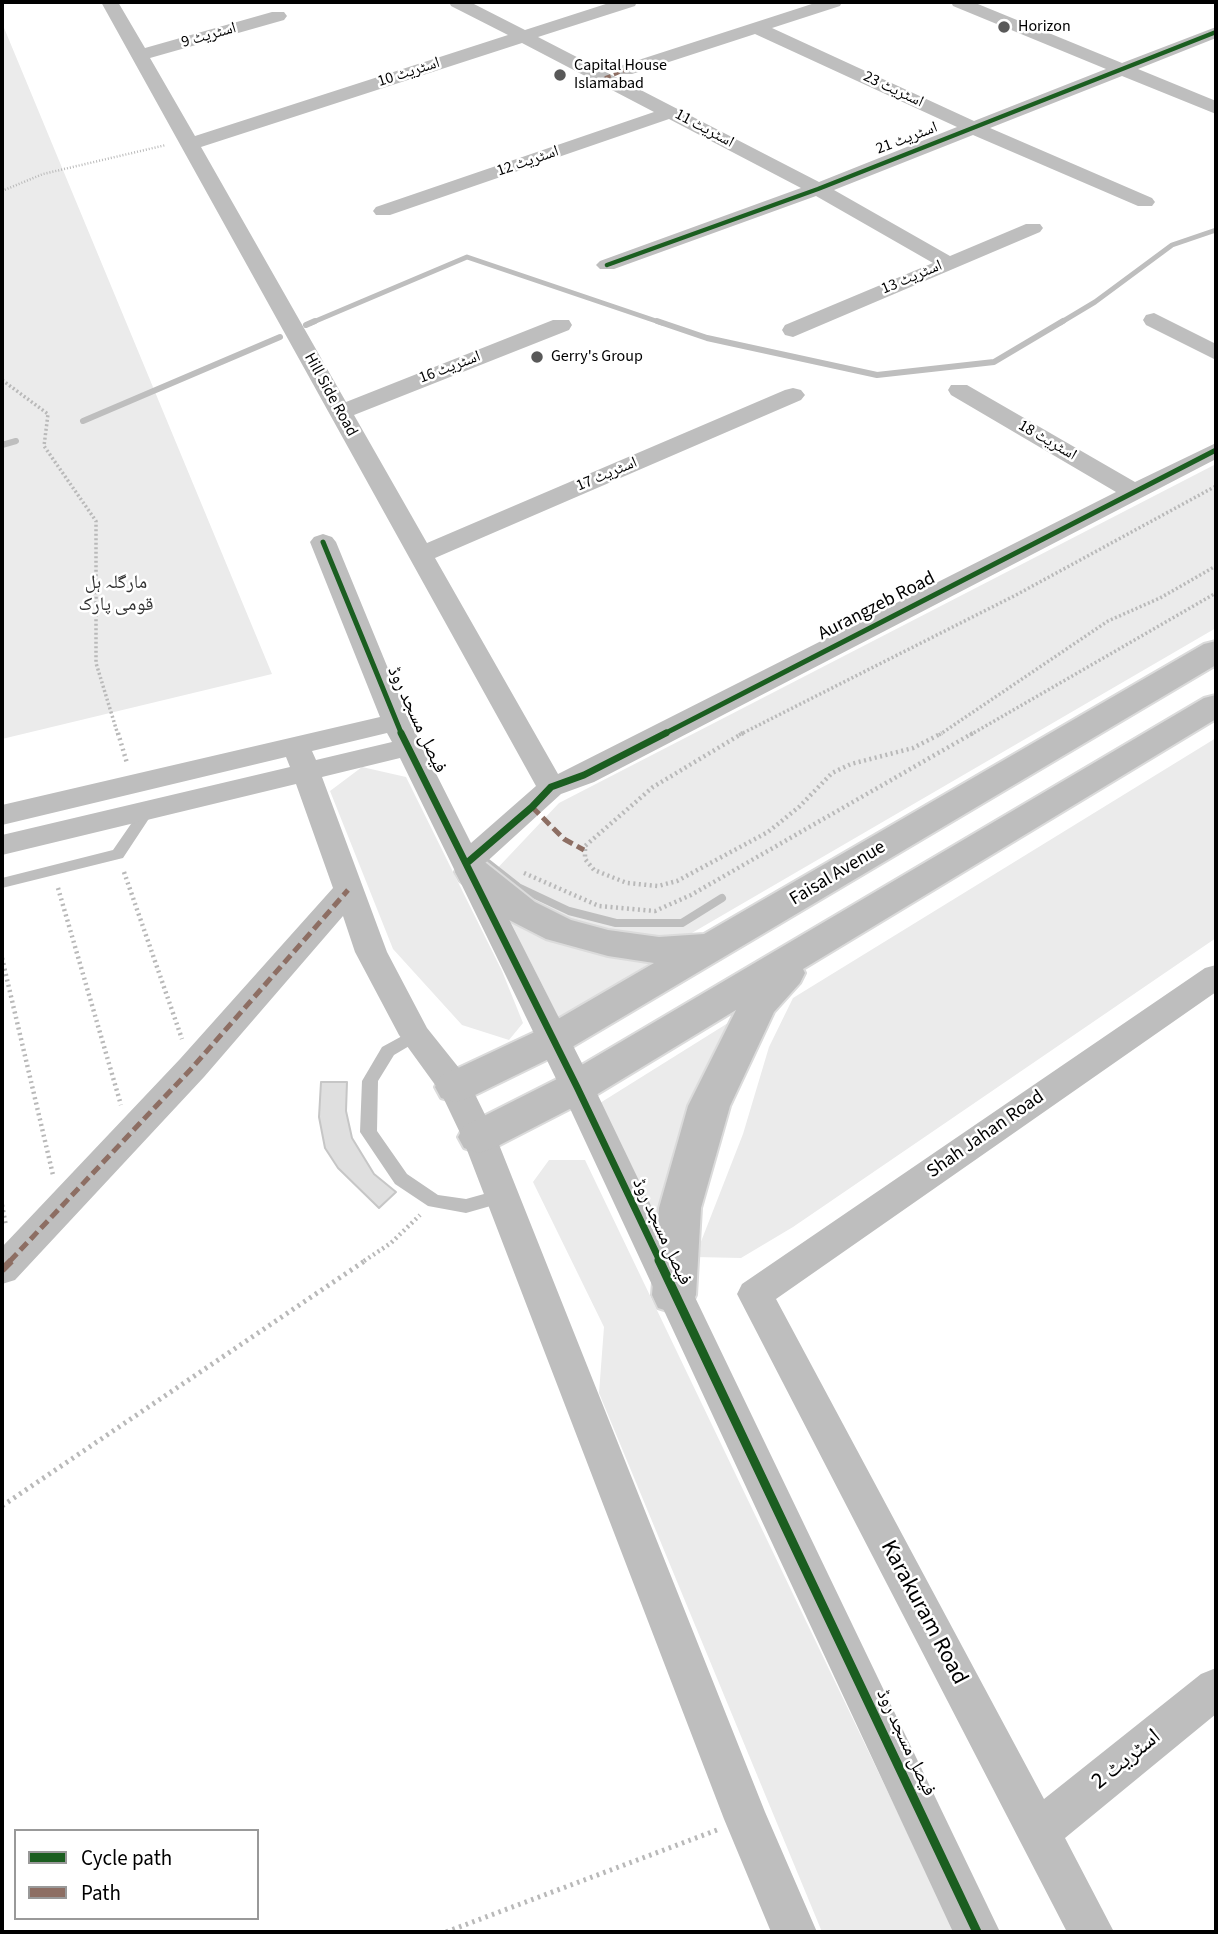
<!DOCTYPE html>
<meta charset="utf-8">
<style>
body{margin:0}
#map{position:relative;width:1218px;height:1934px;overflow:hidden;background:#fff;font-family:"Source Sans 3",sans-serif}
canvas{display:block}
.frame{position:absolute;inset:0;border:4px solid #000;pointer-events:none}
.legend{position:absolute;left:14px;top:1829px;width:245px;height:91px;box-sizing:border-box;background:#fff;border:2px solid #999;margin:0;padding:9px 12px;list-style:none;font-size:21px;color:#000}
.legend li{display:flex;align-items:center;gap:14px;height:35px}
.legend b{width:35px;border:2px solid #999}
</style>
<div id="map">
<canvas width="1218" height="1934"></canvas>
<div class="frame"></div>
<ul class="legend">
<li><b style="height:9px;background:#1b5e20"></b>Cycle path</li>
<li><b style="height:9px;background:#8d6e63"></b>Path</li>
</ul>
</div>
<script>
const context = document.querySelector('canvas').getContext('2d');
context.lineJoin = 'round';
function paint(path, color) { context.fillStyle = color; context.fill(path, 'evenodd'); }
const toPath = rows => new Path2D(rows.map(r => 'M' + r).join(''));
function stroke(path, color, width, dash) { context.strokeStyle = color; context.lineWidth = width; context.lineCap = dash ? 'butt' : 'round'; context.setLineDash(dash || []); context.stroke(path); }
function label(font, color, halo, rows, align = 'center') {
  context.font = font + ' "Source Sans 3","Noto Naskh Arabic",sans-serif'; context.lineWidth = 5; context.setLineDash([]); context.textBaseline = 'middle'; context.strokeStyle = halo; context.fillStyle = color; for (const [text, x, y, turn = 0] of rows) {
    context.save(); context.translate(x, y); context.rotate((+turn || 0) * Math.PI / 180); context.textAlign = isNaN(turn) ? turn : align; if (halo) context.strokeText(text, 0, 0); context.fillText(text, 0, 0); context.restore();
  }
}
const green = toPath([
 [2,23,272,674,2,739],
 [1216,464,1216,628,685,937,608,934,554,916,491,875,559,803],
 [1216,738,1216,938,793,1227,741,1258,695,1257,743,1134,769,1047,793,998],
 [362,767,406,777,502,971,523,1023,509,1040,462,1025,393,949,330,791],
 [506,913,577,949,655,960,559,1019],
 [744,1013,657,1226,600,1103],
 [549,1160,585,1160,955,1932,822,1932,599,1393,604,1327,533,1182]
]);
const streamFar2 = toPath([
 [311,323,467,257,662,323],
 [1060,323,1095,302,1172,245,1216,230]
]);
const streamFar1 = toPath([
 [657,321,707,338,877,375,994,362,1063,321],
 [306,325,315,321],
 [83,421,280,337],
 [2,445,16,441]
]);
const stream = toPath([
 [485,861,518,887,569,911,616,923,682,923,722,898]
]);
const building = toPath([
 [321,1082,347,1082,346,1111,352,1138,374,1174,396,1192,379,1208,338,1168,325,1148,319,1117,321,1082]
]);
const pathFar3 = toPath([
 [2,191,43,174,166,145]
]);
const pathFar2 = toPath([
 [2,380,48,414,44,446,96,521,96,663,118,735],
 [739,735,1016,595,1216,486],
 [939,735,1108,621,1160,598,1216,566],
 [970,735,1216,593]
]);
const pathFar1 = toPath([
 [118,733,127,763],
 [743,733,653,787,585,846,585,859,594,870,627,883,658,886,677,881,768,832,799,807,832,773,851,764,913,748,942,733],
 [124,872,182,1039],
 [524,873,599,906,655,911,691,895,973,733],
 [58,888,121,1105],
 [2,958,53,1175],
 [2,1205,6,1226],
 [364,1261,391,1243,420,1215]
]);
const path = toPath([
 [2,1506,366,1260],
 [446,1932,717,1830]
]);
const lane = toPath([
 [147,806,154,811,123,858,2,888,2,878,113,850,142,808,147,806],
 [415,1029,421,1031,423,1035,421,1039,394,1055,378,1081,377,1131,407,1174,438,1195,466,1199,502,1189,508,1191,511,1196,508,1201,466,1213,428,1206,395,1184,360,1132,362,1081,382,1047,415,1029]
]);
const street = toPath([
 [101,2,118,2,145,48,272,12,284,12,287,16,284,20,150,58,195,136,508,35,451,6,449,2,470,2,525,30,612,2,637,2,635,6,538,37,819,182,957,127,755,34,632,74,620,74,617,70,620,66,818,2,842,2,840,6,772,28,974,121,1106,69,953,6,951,2,973,2,1122,63,1216,27,1216,38,1138,69,1216,101,1216,114,1122,76,990,128,1152,198,1155,202,1152,206,1138,206,973,135,834,190,950,256,1026,224,1040,224,1043,228,1040,232,793,337,785,335,782,330,785,325,933,263,816,196,614,269,600,269,596,265,600,261,801,188,669,119,390,215,376,215,373,211,376,207,654,112,522,43,201,147,346,402,553,320,569,320,572,325,569,330,354,415,427,543,785,390,793,388,801,390,805,395,801,400,435,558,558,774,1116,492,951,395,948,390,951,385,967,385,1135,482,1216,443,1216,459,594,782,561,794,482,866,594,1087,1000,1932,953,1932,560,1087,400,758,322,777,387,952,427,1028,467,1078,496,1137,765,1812,817,1932,771,1932,724,1819,462,1137,441,1093,399,1035,355,952,343,916,204,1077,15,1280,2,1284,2,1247,180,1059,333,888,296,784,2,855,2,835,290,767,286,757,2,825,2,805,380,717,310,542,314,537,323,534,332,537,336,542,410,722,471,843,536,786,101,2],
 [387,733,392,742,316,760,312,751,387,733],
 [1154,313,1216,344,1216,360,1146,325,1143,320,1146,315,1154,313],
 [1216,965,1216,992,776,1299,1044,1799,1201,1674,1216,1668,1216,1714,1065,1838,1114,1932,1067,1932,737,1294,742,1284,1205,968,1216,965]
]);
const primary = toPath([
 [1216,641,1216,665,567,1050,469,1098,455,1102,441,1098,435,1087,441,1076,539,1030,654,963,608,956,546,939,509,920,460,881,455,872,460,863,473,860,486,863,535,902,571,920,608,930,659,937,704,934,1204,644,1216,641],
 [1216,695,1216,719,803,969,805,973,800,983,774,1012,730,1106,701,1208,696,1295,690,1308,674,1313,658,1308,652,1295,659,1208,688,1106,736,1010,591,1098,494,1148,479,1153,464,1148,458,1137,464,1126,563,1076,1204,698,1216,695]
]);
const quietFar2 = toPath([
 [605,78,626,70]
]);
const quietFar1 = toPath([
 [532,807,564,839,584,850],
 [10,1261,192,1068,348,890]
]);
const quiet = toPath([
 [2,1270,12,1260]
]);
const cyclewayFar3 = toPath([
 [607,265,818,189,1216,32]
]);
const cyclewayFar2 = toPath([
 [323,542,402,735],
 [662,735,1216,450]
]);
const cyclewayFar1 = toPath([
 [401,733,577,1087,660,1261],
 [468,862,532,807,551,787,584,775,666,733]
]);
const cycleway = toPath([
 [659,1260,977,1932]
]);
const markers = [
 [1004,27,7,"#595959"],
 [560,75,7,"#595959"],
 [537,357,7,"#595959"]
];
const farPoinames = [
 ["Horizon",1018,27],
 ["Capital House",574,66],
 ["Islamabad",574,84],
 ["Gerry's Group",551,357]
];
const farStreetnames = [
 ["اسٹریٹ 9",209,36,-16],
 ["اسٹریٹ 10",409,73,-18],
 ["اسٹریٹ 23",893,90,25],
 ["اسٹریٹ 11",704,129,28],
 ["اسٹریٹ 21",907,139,-21],
 ["اسٹریٹ 12",528,162,-19],
 ["اسٹریٹ 13",912,278,-23],
 ["اسٹریٹ 16",450,368,-21],
 ["Hill Side Road",330,395,61],
 ["اسٹریٹ 18",1047,441,30],
 ["اسٹریٹ 17",607,475,-23]
];
const parkNames = [
 ["مارگلہ ہل",116,584],
 ["قومی پارک",116,606]
];
const streetNames = [
 ["Aurangzeb Road",877,607,-27],
 ["فیصل مسجد روڈ",416,720,65],
 ["Faisal Avenue",838,874,-31],
 ["Shah Jahan Road",986,1135,-35],
 ["فیصل مسجد روڈ",661,1232,65],
 ["فیصل مسجد روڈ",905,1743,65]
];
const nearStreetnames = [
 ["Karakuram Road",923,1613,62],
 ["اسٹریٹ 2",1127,1760,-39]
];
paint(green, '#ebebeb');
stroke(streamFar2, '#bebebe', 5);
stroke(streamFar1, '#bebebe', 6);
stroke(stream, '#bebebe', 8);
paint(building, '#dfdfdf');
stroke(building, '#c6c6c6', 2);
stroke(primary, '#dbdbdb', 4);
stroke(pathFar3, '#b9b9b9', 2.5, [1, 2]);
stroke(pathFar2, '#b9b9b9', 3.5, [2, 2.5]);
stroke(pathFar1, '#b9b9b9', 4.5, [2, 3.5]);
stroke(path, '#b9b9b9', 5, [2.5, 4.5]);
paint(lane, '#bebebe');
paint(street, '#bebebe');
paint(primary, '#bebebe');
stroke(quietFar2, '#8d6e63', 3.5, [6, 3.5]);
stroke(quietFar1, '#8d6e63', 5, [10, 5]);
stroke(quiet, '#8d6e63', 7, [13, 7]);
stroke(cyclewayFar3, '#1b5e20', 4.5);
stroke(cyclewayFar2, '#1b5e20', 5);
stroke(cyclewayFar1, '#1b5e20', 7);
stroke(cycleway, '#1b5e20', 9);
for (const [x, y, r, color] of markers) { const dot = new Path2D(); dot.arc(x, y, r, 0, 2 * Math.PI); context.fillStyle = color; context.fill(dot); stroke(dot, '#fff', 2.5); }
label('16px', '#000', '#fff', farPoinames, 'left');
label('16px', '#000', '#fff', farStreetnames);
label('19px', '#323232', '#fff', parkNames);
label('19px', '#000', '#fff', streetNames);
label('23px', '#000', '#fff', nearStreetnames);
</script>
